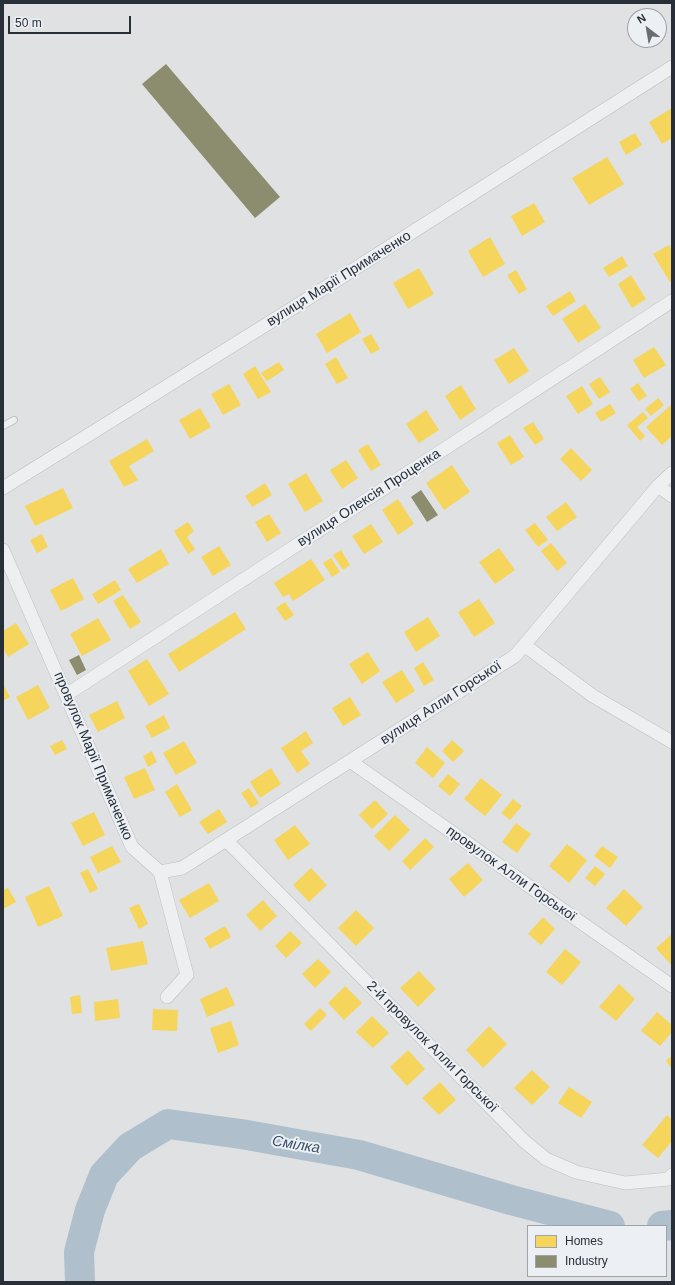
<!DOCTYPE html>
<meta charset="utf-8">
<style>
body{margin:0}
#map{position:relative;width:675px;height:1285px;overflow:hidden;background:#dfe1e3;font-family:Helvetica,sans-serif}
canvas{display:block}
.frame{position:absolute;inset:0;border:4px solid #282f39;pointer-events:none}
.legend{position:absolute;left:527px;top:1225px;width:140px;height:52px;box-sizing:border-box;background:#eceff3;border:1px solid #9ea2a9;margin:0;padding:5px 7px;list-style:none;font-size:12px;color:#282f39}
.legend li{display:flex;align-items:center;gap:8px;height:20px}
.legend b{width:20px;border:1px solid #9ea2a9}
.north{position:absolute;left:627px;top:8px;width:40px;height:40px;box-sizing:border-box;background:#eceff3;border:1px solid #9ea2a9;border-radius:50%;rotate:329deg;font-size:11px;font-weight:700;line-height:16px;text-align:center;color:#282f39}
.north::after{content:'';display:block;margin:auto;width:14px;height:18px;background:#686d74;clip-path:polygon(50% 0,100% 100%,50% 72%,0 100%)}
.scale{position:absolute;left:8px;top:16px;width:123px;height:18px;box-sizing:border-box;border:2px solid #282f39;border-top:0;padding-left:5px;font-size:12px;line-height:14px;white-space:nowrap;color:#282f39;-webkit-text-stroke:3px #eceff3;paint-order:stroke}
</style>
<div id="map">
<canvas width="675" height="1285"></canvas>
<div class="frame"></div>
<ul class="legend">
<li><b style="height:11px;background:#f6d55c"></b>Homes</li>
<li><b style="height:11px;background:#8c8c6e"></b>Industry</li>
</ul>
<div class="north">N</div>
<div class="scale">50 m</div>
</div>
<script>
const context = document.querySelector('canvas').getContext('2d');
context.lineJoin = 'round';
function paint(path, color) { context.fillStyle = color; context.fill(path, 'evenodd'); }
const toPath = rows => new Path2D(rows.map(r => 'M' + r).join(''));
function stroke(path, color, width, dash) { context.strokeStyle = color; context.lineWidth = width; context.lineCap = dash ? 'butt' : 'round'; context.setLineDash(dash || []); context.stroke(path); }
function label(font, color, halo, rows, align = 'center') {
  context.font = font + ' Helvetica,sans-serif'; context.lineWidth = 4; context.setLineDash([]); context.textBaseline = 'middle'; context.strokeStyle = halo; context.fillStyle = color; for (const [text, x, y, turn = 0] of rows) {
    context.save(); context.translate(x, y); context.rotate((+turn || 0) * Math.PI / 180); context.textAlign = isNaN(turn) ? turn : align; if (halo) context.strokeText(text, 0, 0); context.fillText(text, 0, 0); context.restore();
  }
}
const homes = toPath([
 [672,108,672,138,662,144,649,122],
 [635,133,642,145,626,155,619,142],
 [607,157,624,184,589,205,572,178],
 [534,203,545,222,522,236,511,216],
 [490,237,505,264,483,277,468,251],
 [669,245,672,250,672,281,670,282,653,254],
 [622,256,628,266,609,277,603,268],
 [419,268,434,294,408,309,393,283],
 [516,270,527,289,519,294,507,275],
 [631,275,646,299,632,308,618,284],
 [570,291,576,301,553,316,546,306],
 [585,304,601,328,578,343,562,319],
 [350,313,361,332,327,353,316,334],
 [371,334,380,349,371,354,362,339],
 [654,347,666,365,644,378,633,360],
 [514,348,529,371,509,384,494,360],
 [336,357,348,378,337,384,325,364],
 [279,362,284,370,267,381,261,373],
 [255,366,271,392,258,399,243,374],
 [600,377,610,392,599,399,589,384],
 [638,383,647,396,639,401,630,389],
 [229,384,241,405,223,415,211,394],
 [461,385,476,409,460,420,445,396],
 [582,386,593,404,578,414,566,396],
 [658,398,664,405,651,416,645,409],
 [610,404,616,413,601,422,595,413],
 [671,405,672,406,672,436,662,445,646,427],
 [200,408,211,427,190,439,179,420],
 [426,410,439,430,419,443,406,424],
 [643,412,648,418,637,427,645,436,640,441,627,425],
 [533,422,544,439,535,445,523,428],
 [510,435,524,457,511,465,497,443],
 [147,439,154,451,129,466,138,480,124,487,109,461],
 [368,444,381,465,371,471,358,450],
 [571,448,592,470,581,481,560,459],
 [346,460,358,478,342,489,330,470],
 [452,465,470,492,444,510,426,483],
 [306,473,323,501,305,512,288,484],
 [265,483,272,495,252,507,245,496],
 [63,488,73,508,35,526,25,506],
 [398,499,414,524,398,535,382,510],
 [566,502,577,517,557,531,546,517],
 [269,514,281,533,267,542,255,522],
 [188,522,194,531,187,537,195,549,188,554,174,531],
 [535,523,548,540,538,547,525,530],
 [371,524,383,542,364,554,352,536],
 [42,534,48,547,37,553,30,540],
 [551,543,567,563,557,571,541,551],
 [219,546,231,565,213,576,201,557],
 [499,548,515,570,495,584,479,562],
 [161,549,169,564,137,583,128,569],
 [341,550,350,565,343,570,333,555],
 [331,558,340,572,332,577,323,563],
 [311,559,325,580,293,601,289,594,283,597,274,583],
 [73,578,84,599,61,611,50,590],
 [115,580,121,590,98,604,92,594],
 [123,595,141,622,130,629,113,601],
 [479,599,495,623,474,637,458,612],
 [285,602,294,615,285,621,276,608],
 [235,612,246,629,179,672,168,654],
 [428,617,440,636,416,652,404,632],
 [98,618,111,640,82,656,70,634],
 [16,623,29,644,8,657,3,648,3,631],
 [368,652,380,671,362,684,349,664],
 [147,659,169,694,149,706,128,671],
 [423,662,434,680,424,686,414,668],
 [402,670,415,691,396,703,382,682],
 [38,685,50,708,28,720,16,697],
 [3,686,4,686,10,697,3,701],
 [350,697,361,715,343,726,332,708],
 [117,701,125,718,98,732,89,715],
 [164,715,170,728,152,738,145,726],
 [306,731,313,743,301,751,310,764,297,773,281,748],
 [62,740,67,749,55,755,50,746],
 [452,740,464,751,453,762,442,751],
 [184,741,197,763,176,775,163,753],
 [427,747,445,763,433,778,415,763],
 [152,751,157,762,148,767,143,756],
 [145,768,155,790,134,799,124,777],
 [271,768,281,784,260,798,250,782],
 [448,774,460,784,450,796,438,786],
 [481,778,502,795,485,816,464,799],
 [177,784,192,810,180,817,165,792],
 [249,788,259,803,251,808,241,793],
 [513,799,522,806,510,820,501,813],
 [375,800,388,814,372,829,359,815],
 [219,809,227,822,208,834,199,822],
 [94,812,105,835,83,846,71,823],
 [395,815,410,830,389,851,374,836],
 [516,823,531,834,517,853,502,842],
 [295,825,310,844,288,860,274,840],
 [425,838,434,847,410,870,402,861],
 [567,844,587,860,569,883,549,866],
 [112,846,121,862,98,873,90,857],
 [602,846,618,857,610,868,594,856],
 [468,863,483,880,464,897,449,879],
 [595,866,605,874,595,886,585,878],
 [311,868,327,885,309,902,293,885],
 [88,869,98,889,90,893,80,873],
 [209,883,219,901,190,918,179,900],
 [49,886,63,916,38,927,25,897],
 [8,888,16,902,3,909,3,890],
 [624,889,643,907,626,926,606,908],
 [263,900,277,916,260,931,246,915],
 [139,904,148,924,139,929,129,908],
 [356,910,374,928,356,946,338,928],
 [543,917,555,929,541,945,528,934],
 [225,926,231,937,210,949,204,938],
 [290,931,302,943,286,958,275,946],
 [672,934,672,966,656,948],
 [143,941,148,964,111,971,106,948],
 [565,949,581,962,562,985,546,972],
 [318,959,331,972,315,988,302,974],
 [419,971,436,989,418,1007,400,988],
 [619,984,635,999,616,1021,599,1007],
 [345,986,362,1003,344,1020,328,1003],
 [227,987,235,1005,207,1017,200,999],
 [80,995,82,1013,72,1014,70,997],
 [118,999,120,1018,95,1021,94,1002],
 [320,1008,327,1015,311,1031,304,1024],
 [153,1009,178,1010,177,1031,152,1030],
 [657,1012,672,1025,672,1032,660,1046,641,1031],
 [372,1016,389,1033,373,1048,356,1032],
 [231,1021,239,1045,218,1053,210,1028],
 [489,1026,507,1044,483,1068,466,1050],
 [408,1050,425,1069,407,1086,390,1067],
 [672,1056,672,1070,666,1060],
 [532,1070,550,1087,532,1105,514,1088],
 [440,1082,456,1100,439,1115,422,1098],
 [569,1087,592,1102,581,1118,558,1103],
 [667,1115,672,1120,672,1141,658,1158,642,1145]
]);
const industry = toPath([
 [166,64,280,197,255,218,142,84],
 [421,490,438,515,427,522,411,497],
 [79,655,86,670,77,675,69,660]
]);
const river = toPath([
 [662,1226,672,1225],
 [80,1282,79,1252,90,1210,104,1175,130,1147,168,1124,241,1134,359,1155,511,1200,610,1226]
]);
const lane = toPath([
 [3,426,14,420]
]);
const street = toPath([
 [658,486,672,496],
 [3,488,293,308,672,67],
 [3,550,132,847,160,872,187,975,167,997],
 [524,645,593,696,672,742],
 [66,695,672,301],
 [350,761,672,986],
 [226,840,524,1141,546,1159,576,1172,625,1183,669,1179,672,1175],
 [160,872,182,868,515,656,658,486,672,473]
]);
const streetNames = [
 ["вулиця Марії Примаченко",339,279,-32],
 ["вулиця Олексія Проценка",369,498,-33],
 ["вулиця Алли Горської",441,703,-33],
 ["провулок Марії Примаченко",93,756,67],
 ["провулок Алли Горської",511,874,35],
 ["2-й провулок Алли Горської",432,1047,45]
];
const waterNames = [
 ["Смілка",296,1145,9]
];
paint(homes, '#f6d55c');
paint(industry, '#8c8c6e');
stroke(river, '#afbfcb', 30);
stroke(lane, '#bdbfc1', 8);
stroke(street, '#bdbfc1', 14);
stroke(lane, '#eeeff0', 6);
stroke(street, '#eeeff0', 13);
label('14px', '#282f39', '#eceff3', streetNames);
label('italic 15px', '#375068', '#eceff3', waterNames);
</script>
